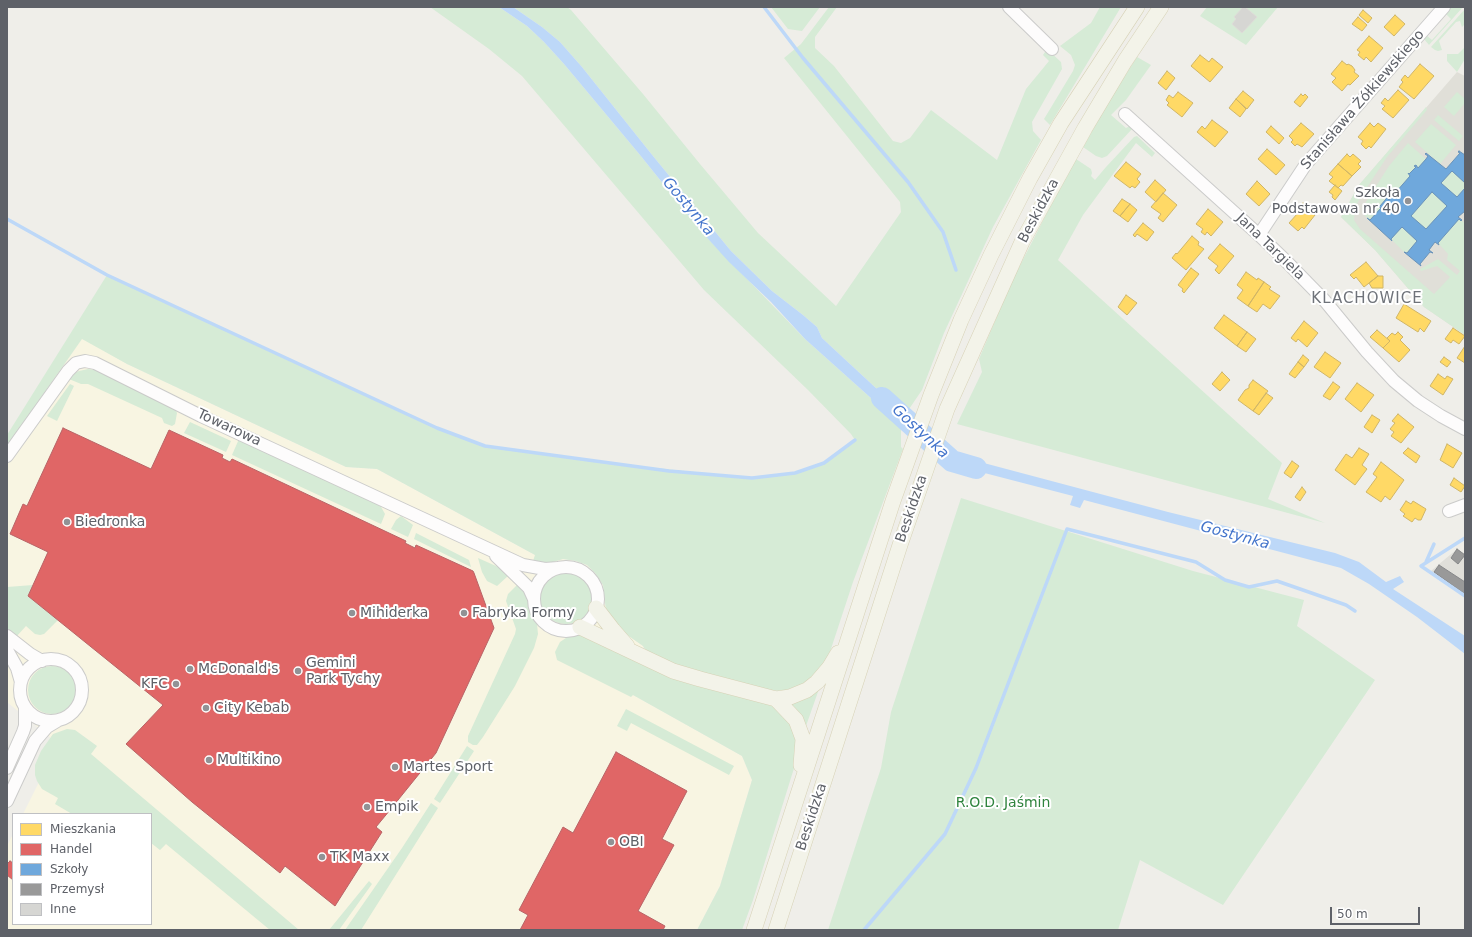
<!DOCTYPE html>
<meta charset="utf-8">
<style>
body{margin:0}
#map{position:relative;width:1472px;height:937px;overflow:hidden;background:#efeee9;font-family:"DejaVu Sans",sans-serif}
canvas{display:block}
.frame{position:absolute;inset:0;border:8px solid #5e6168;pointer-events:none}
.legend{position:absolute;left:12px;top:813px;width:140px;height:112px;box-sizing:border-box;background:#fff;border:1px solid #bfc0c3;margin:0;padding:5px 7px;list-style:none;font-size:12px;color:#5e6168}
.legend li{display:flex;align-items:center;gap:8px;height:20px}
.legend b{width:20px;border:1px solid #bfc0c3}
.scale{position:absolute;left:1330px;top:907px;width:90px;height:18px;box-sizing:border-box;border:2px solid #5e6168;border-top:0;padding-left:5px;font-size:12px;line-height:14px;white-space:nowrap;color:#5e6168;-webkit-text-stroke:3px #fff;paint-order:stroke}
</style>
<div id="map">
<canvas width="1472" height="937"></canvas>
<div class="frame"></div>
<ul class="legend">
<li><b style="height:11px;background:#ffd966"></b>Mieszkania</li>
<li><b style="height:11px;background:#e06666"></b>Handel</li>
<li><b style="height:11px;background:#6fa8dc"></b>Szkoły</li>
<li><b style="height:11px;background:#999"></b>Przemysł</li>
<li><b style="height:11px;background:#d6d6d3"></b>Inne</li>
</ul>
<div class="scale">50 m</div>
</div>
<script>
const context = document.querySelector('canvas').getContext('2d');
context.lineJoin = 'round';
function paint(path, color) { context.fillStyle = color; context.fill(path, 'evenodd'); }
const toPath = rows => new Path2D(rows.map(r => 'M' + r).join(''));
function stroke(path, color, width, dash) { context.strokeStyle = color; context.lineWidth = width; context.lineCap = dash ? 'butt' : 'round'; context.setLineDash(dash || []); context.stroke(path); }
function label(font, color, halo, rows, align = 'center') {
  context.font = font + ' "DejaVu Sans",sans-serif'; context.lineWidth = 4; context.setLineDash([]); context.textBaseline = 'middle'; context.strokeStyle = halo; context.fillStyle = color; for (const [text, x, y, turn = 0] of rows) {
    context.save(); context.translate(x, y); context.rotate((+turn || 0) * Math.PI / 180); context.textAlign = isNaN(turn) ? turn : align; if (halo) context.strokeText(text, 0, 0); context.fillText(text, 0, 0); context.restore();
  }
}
const commercial = toPath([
 [82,338,127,364,346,467,377,469,535,555,548,563,563,559,576,561,587,565,595,573,603,585,606,611,623,632,643,646,641,679,633,695,742,756,752,780,720,886,697,930,7,930,7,846,13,834,13,924,151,924,151,814,23,814,58,744,7,702,7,446]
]);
const industrial = toPath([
 [1457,549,1465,554,1465,594,1431,571]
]);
const education = toPath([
 [1457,72,1465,76,1465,335,1424,307,1375,250,1341,217,1359,185]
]);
const green = toPath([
 [430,7,499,7,527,26,544,42,564,64,640,155,701,231,805,339,901,425,901,447,903,449,853,582,827,661,822,671,800,688,780,691,771,690,687,669,648,654,643,646,623,632,606,611,603,585,595,573,587,565,576,561,563,559,546,564,533,561,535,555,377,469,346,467,127,364,82,339,7,446,7,435,107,275,437,428,485,446,627,465,752,478,795,473,824,463,855,440,851,434,808,390,704,290,522,76,489,49],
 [513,7,567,7,571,10,643,94,700,164,758,233,836,306,901,212,900,202,784,58,801,44,829,7,837,7,815,37,815,48,834,66,893,141,901,143,910,138,931,110,997,160,1026,89,1049,61,1043,55,1047,49,1061,62,1062,69,1032,122,1033,131,1041,140,993,227,944,333,922,390,905,415,822,338,817,327,803,315,772,291,731,251,653,156,582,67,560,42,542,27],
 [771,7,820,7,802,31,788,29],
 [1100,7,1121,7,1050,125,1044,119,1073,71,1075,65,1071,55,1060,46,1091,23],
 [1207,7,1278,7,1246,45,1200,16],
 [1450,7,1463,7,1429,45,1424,39,1426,35,1432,40,1451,19,1445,13],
 [1465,9,1465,24,1462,27,1460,21,1456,22,1439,41,1442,50,1438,51,1435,50,1431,47],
 [1465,47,1465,59,1457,72,1447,61,1447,54,1458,54],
 [1137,57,1151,65,1126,100,1111,115,1126,128,1130,126,1133,128,1107,156,1102,158,1096,156,1083,147,1112,96],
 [1457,92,1465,99,1465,103,1454,116,1444,107],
 [1426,107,1427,110,1387,157,1360,198,1355,208,1354,220,1360,229,1434,294,1450,277,1437,266,1421,271,1420,269,1438,259,1457,275,1460,271,1447,260,1448,254,1438,243,1459,219,1465,223,1465,335,1424,307,1375,250,1341,217,1359,185],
 [1438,115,1463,136,1459,141,1434,120],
 [1431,124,1456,145,1440,164,1415,142],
 [1137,136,1155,153,1152,157,1136,143,1083,215,1058,260,1282,463,1268,499,1325,523,957,424,982,372,979,359,1011,283,1051,205,1076,159,1091,169,1092,173,1091,176,1095,180,1106,167,1134,137],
 [1408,143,1426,159,1418,168,1415,165,1416,167,1409,174,1408,173,1410,176,1389,200,1386,198,1386,199,1380,206,1379,206,1381,208,1370,220,1364,215,1364,205,1389,166],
 [1452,171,1465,183,1465,188,1457,197,1441,183],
 [1432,192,1447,206,1426,229,1411,216],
 [1402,227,1417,241,1407,253,1404,252,1391,239],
 [88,369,97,370,175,408,177,413,175,424,172,426,164,423,162,418,88,384,81,384,69,379,72,374,79,371],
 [70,384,74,386,57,421,47,416],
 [190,422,231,441,226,452,184,433],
 [239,439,380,505,385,514,381,524,232,455],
 [961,498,1193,571,1304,600,1297,626,1375,680,1223,905,1140,860,1118,930,828,930,881,768,891,712],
 [401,516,413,525,408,537,391,529,396,520],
 [416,533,469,560,471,567,414,539],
 [478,558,496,566,509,575,497,586,487,581,482,572],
 '540 598a26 26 0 1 1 52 0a26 26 0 1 1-52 0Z',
 [519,583,527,595,532,615,537,624,538,634,534,648,515,686,483,737,477,745,473,745,468,742,468,736,515,634,516,629,506,601,508,594],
 [33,585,28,596,58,620,44,634,40,635,35,634,26,626,16,637,7,628,7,587],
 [578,634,775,706,782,712,797,736,795,765,753,900,742,930,697,930,720,886,752,780,742,756,633,695,631,697,557,660,555,652,560,642,569,636],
 '28 690a24 24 0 1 1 48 0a24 24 0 1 1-48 0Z',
 [819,689,806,726,805,726,786,701],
 [626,709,734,766,729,775,631,723,627,731,617,726],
 [67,729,75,730,97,746,91,754,299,930,270,930,166,844,160,850,151,843,151,814,72,814,55,804,58,798,42,789,37,781,35,775,35,765,41,751,53,734],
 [467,746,474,751,440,803,434,799],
 [431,803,438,808,361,930,345,930,402,848],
 [369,881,372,884,339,930,329,930]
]);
const water = toPath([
 [499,7,513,7,542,27,560,42,582,67,653,156,731,251,772,291,803,315,817,327,822,338,905,415,901,425,805,339,771,302,729,262,701,231,640,155,564,64,544,42,527,26],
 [950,454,1168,512,1335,553,1359,562,1386,582,1400,576,1404,582,1393,589,1465,636,1465,654,1417,617,1369,584,1341,568,1084,500,1080,508,1070,505,1073,496,946,463]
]);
const homes = toPath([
 [1363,10,1372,18,1368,23,1359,15,1363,10],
 [1395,15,1405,24,1394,36,1384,27,1395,15],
 [1358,17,1367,25,1362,31,1352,24,1358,17],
 [1369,36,1383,48,1371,62,1366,57,1364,60,1358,55,1360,52,1357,50,1369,36],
 [1200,55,1209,62,1212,58,1223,67,1210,82,1191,66,1200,55],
 [1342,61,1347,65,1348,64,1352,66,1355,70,1354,72,1359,76,1350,85,1348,84,1342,91,1332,82,1336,78,1331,74,1342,61],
 [1420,64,1434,76,1414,99,1399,87,1403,82,1401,80,1405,75,1408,78,1420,64],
 [1167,71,1175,78,1166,90,1158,83,1167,71],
 [1398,90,1409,100,1393,118,1382,109,1385,106,1381,103,1385,98,1388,101,1398,90],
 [1243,91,1254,100,1247,109,1236,99,1243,91],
 [1178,92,1193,103,1182,117,1167,105,1169,103,1166,100,1169,95,1173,98,1178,92],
 [1301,94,1303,96,1305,94,1308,97,1300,107,1294,102,1301,94],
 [1236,99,1246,109,1240,117,1229,108,1236,99],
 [1212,120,1228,132,1215,147,1197,132,1202,126,1205,129,1212,120],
 [1301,123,1314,134,1302,147,1297,144,1295,146,1291,142,1293,140,1289,136,1301,123],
 [1370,123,1374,127,1378,123,1386,129,1371,148,1369,146,1366,149,1361,144,1363,141,1358,137,1370,123],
 [1271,126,1284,138,1279,144,1266,132,1271,126],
 [1267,149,1285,165,1276,175,1258,159,1267,149],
 [1347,154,1350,157,1353,154,1361,161,1358,164,1361,167,1352,176,1338,164,1347,154],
 [1126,162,1141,174,1137,179,1140,182,1135,188,1132,186,1130,188,1114,176,1126,162],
 [1338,164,1352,176,1343,186,1341,185,1338,188,1329,181,1333,177,1329,174,1338,164],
 [1155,180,1166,190,1156,202,1145,192,1155,180],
 [1257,181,1270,194,1259,206,1246,194,1257,181],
 [1335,185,1342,191,1335,200,1332,197,1333,195,1329,192,1335,185],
 [1163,193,1177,205,1163,222,1158,218,1161,214,1151,207,1163,193],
 [1122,199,1130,204,1120,216,1113,211,1122,199],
 [1303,203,1315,215,1304,229,1302,227,1298,231,1289,223,1298,213,1296,211,1303,203],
 [1130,204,1137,210,1128,222,1120,216,1130,204],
 [1208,209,1223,222,1211,236,1207,232,1205,235,1201,232,1203,229,1196,224,1208,209],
 [1143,223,1154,232,1147,241,1137,234,1135,237,1133,235,1143,223],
 [1192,236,1199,242,1198,245,1204,249,1186,270,1172,258,1176,253,1177,254,1192,236],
 [1220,244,1234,256,1219,274,1215,270,1218,266,1208,258,1220,244],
 [1366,262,1378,276,1364,287,1356,277,1354,279,1350,275,1366,262],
 [1191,268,1199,274,1184,293,1182,291,1183,289,1178,285,1191,268],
 [1246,272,1257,280,1258,278,1264,282,1248,306,1237,298,1243,290,1237,285,1246,272],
 [1378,276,1383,276,1383,288,1372,288,1369,283,1378,276],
 [1264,282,1271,287,1269,289,1280,296,1270,309,1263,304,1257,312,1248,306,1264,282],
 [1126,295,1137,303,1127,315,1118,307,1126,295],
 [1404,304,1431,321,1424,332,1420,328,1418,332,1396,318,1404,304],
 [1224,315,1247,332,1237,346,1214,328,1224,315],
 [1304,321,1318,333,1307,347,1298,339,1296,342,1291,338,1304,321],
 [1453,328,1465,336,1459,344,1453,340,1451,343,1445,339,1453,328],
 [1377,330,1390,341,1383,348,1370,337,1377,330],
 [1247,332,1256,339,1246,352,1237,346,1247,332],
 [1398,332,1403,337,1400,340,1410,350,1399,362,1383,348,1390,341,1387,338,1392,333,1395,335,1398,332],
 [1465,346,1465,363,1457,358,1465,346],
 [1325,352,1341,363,1330,378,1314,367,1325,352],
 [1303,355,1309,360,1304,367,1298,362,1303,355],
 [1444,357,1451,362,1447,367,1440,362,1444,357],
 [1298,362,1304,367,1295,378,1289,374,1298,362],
 [1222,372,1230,380,1220,391,1212,384,1222,372],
 [1438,374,1445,379,1447,376,1453,379,1443,395,1430,386,1438,374],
 [1253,380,1268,391,1253,411,1238,400,1245,390,1249,388,1249,385,1253,380],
 [1333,382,1340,387,1330,400,1323,396,1333,382],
 [1357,383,1374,395,1361,412,1345,399,1357,383],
 [1266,393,1273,398,1259,415,1253,411,1266,393],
 [1398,414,1414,427,1401,443,1391,436,1394,432,1390,429,1395,423,1392,421,1398,414],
 [1372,415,1380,420,1372,433,1364,427,1372,415],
 [1447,444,1462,453,1453,468,1440,460,1447,444],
 [1359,448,1369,454,1362,465,1367,469,1355,485,1335,470,1346,454,1352,458,1359,448],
 [1408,448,1420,456,1416,463,1403,453,1408,448],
 [1292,461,1299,466,1291,478,1284,473,1292,461],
 [1381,462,1404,480,1390,500,1385,496,1381,502,1366,492,1377,477,1373,474,1381,462],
 [1454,478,1465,486,1461,492,1450,485,1454,478],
 [1302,487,1306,492,1300,501,1295,497,1302,487],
 [1406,501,1411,504,1413,501,1426,509,1421,520,1418,520,1415,518,1412,522,1403,516,1405,514,1400,510,1406,501]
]);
const shops = toPath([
 [63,428,151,469,169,430,223,455,222,458,230,462,232,459,406,541,405,543,415,548,416,545,473,571,474,573,494,628,436,753,394,805,396,807,392,812,390,810,376,827,382,832,335,906,285,866,280,873,192,802,126,744,163,705,28,596,48,552,10,534,23,504,27,506,63,428],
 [616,752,687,791,662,839,674,845,638,911,665,926,663,930,520,930,528,915,519,910,563,827,573,833,616,752],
 [10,861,13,863,13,880,7,875,7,864,10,861]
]);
const schools = toPath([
 [1459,151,1465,155,1465,183,1452,171,1441,183,1457,197,1465,188,1465,211,1458,217,1462,220,1461,221,1459,219,1438,243,1439,245,1435,242,1429,250,1433,253,1430,252,1420,264,1421,266,1404,252,1407,253,1417,241,1402,227,1391,239,1392,241,1367,218,1370,220,1381,208,1378,206,1380,206,1386,199,1386,197,1389,200,1410,176,1408,173,1409,174,1416,167,1414,166,1416,165,1418,168,1426,159,1428,156,1425,154,1426,153,1446,169,1460,153,1458,152,1459,151],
 [1432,192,1447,206,1426,229,1411,216,1432,192]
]);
const industry = toPath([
 [1457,549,1465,555,1458,564,1451,558,1457,549],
 [1439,565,1465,582,1465,594,1434,572,1439,565]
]);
const stream = toPath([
 [764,7,803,58,908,182,943,232,956,270],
 [7,219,107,275,437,428,485,446,669,471,752,478,795,473,824,463,855,440],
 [1465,538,1421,566,1465,596],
 [1426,562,1434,544],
 [864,930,945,834,976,768,1067,529,1196,562,1225,580,1249,587,1277,581,1346,605,1355,611]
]);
const river = toPath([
 [882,398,952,461,976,468]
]);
const building = toPath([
 [1243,7,1245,7,1257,17,1242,33,1232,24,1236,19,1234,17,1243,7]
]);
const minor = toPath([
 [1009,7,1052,49],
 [1125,114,1259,235,1284,259,1325,301,1367,352,1394,381,1418,401,1441,416,1465,429],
 [1259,235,1306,164,1444,7],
 [7,456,68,371,76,363,85,361,95,363,201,416,523,565,545,569,558,568],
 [1449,511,1465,505],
 [496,556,529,588,534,599],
 '534 599a32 32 0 1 1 64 0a32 32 0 1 1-64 0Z',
 [7,636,30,654,42,661],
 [7,650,17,668,21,682],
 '20 690a31 31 0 1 1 62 0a31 31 0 1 1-62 0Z',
 [7,768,23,732,25,726,25,707],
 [7,801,35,741,47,727,57,721]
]);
const major = toPath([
 [596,608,613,630,627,646],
 [580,627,673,671,700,679,776,699,790,697,807,690,817,682,829,668,838,653],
 [776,699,796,720,803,739,801,765],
 [754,930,893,501,931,395,961,320,991,255,1030,178,1061,123,1137,7],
 [776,930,900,545,947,409,1022,242,1085,128,1125,61,1161,7]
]);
const markers = [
 [1408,201,4,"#919295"],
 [67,522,4,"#919295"],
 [352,613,4,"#919295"],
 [464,613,4,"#919295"],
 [190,669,4,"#919295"],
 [298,671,4,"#919295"],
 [176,684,4,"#919295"],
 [206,708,4,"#919295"],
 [209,760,4,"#919295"],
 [395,767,4,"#919295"],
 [367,807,4,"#919295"],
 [611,842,4,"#919295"],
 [322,857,4,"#919295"]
];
const streetNames = [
 ["Stanisława Żółkiewskiego",1363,100,-49],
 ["Beskidzka",1039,211,-62],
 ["Jana Targiela",1270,247,44],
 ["Towarowa",229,428,25],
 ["Beskidzka",912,509,-71],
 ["Beskidzka",812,817,-72]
];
const poiNames = [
 ["Szkoła",1400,193,"right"],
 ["Podstawowa nr 40",1400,209,"right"],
 ["Biedronka",75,522],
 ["Mihiderka",360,613],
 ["Fabryka Formy",472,613],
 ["Gemini",306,663],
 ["Park Tychy",306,679],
 ["McDonald's",198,669],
 ["KFC",168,684,"right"],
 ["City Kebab",214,708],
 ["Multikino",217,760],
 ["Martes Sport",403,767],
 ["Empik",375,807],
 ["OBI",619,842],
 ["TK Maxx",330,857]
];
const parkNames = [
 ["R.O.D. Jaśmin",1003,803]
];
const waterNames = [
 ["Gostynka",688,207,50],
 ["Gostynka",920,432,43],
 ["Gostynka",1235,536,15]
];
const neighbourhoodNames = [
 ["KLACHOWICE",1367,299]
];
paint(commercial, '#f8f5e2');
paint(industrial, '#e0dfda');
paint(education, '#e0dfd8');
paint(green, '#d6ebd6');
paint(water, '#bdd8f8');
paint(homes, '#ffd966');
stroke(homes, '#cfb567', 1);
paint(shops, '#e06666');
stroke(shops, '#b96467', 1);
paint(schools, '#6fa8dc');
stroke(schools, '#6a93b9', 1);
paint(industry, '#999');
stroke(industry, '#87888a', 1);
stroke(stream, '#bdd8f8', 3.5);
stroke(river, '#bdd8f8', 22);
paint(building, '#d6d6d3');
stroke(building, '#deddd8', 1);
stroke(minor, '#cbcbca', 14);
stroke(major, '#d7d2b6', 16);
stroke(minor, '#fdfcfc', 12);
stroke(major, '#f3f3e9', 15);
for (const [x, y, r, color] of markers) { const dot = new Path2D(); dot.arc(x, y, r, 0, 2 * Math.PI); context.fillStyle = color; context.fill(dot); stroke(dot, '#fff', 1.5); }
label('14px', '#5e6168', '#fff', streetNames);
label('14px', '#5e6168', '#fff', poiNames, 'left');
label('14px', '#30843e', '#fff', parkNames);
label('italic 15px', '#4374cb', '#fff', waterNames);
context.letterSpacing = '1px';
label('15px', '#6f737a', '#fff', neighbourhoodNames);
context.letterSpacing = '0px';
</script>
